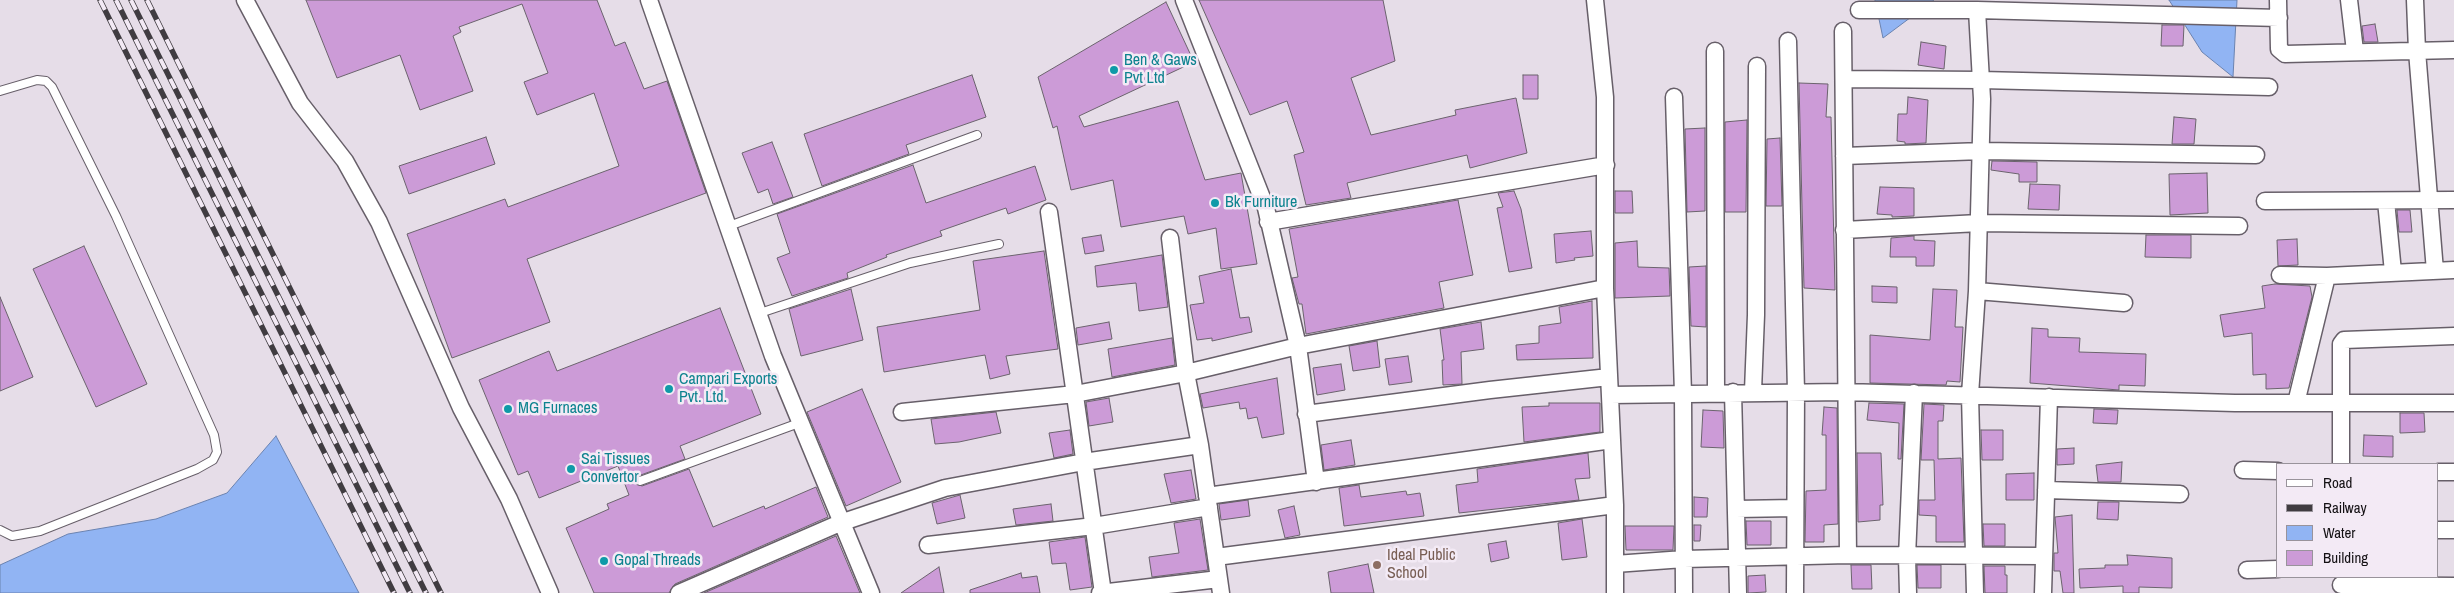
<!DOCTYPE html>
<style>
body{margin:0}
#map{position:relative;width:2454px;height:593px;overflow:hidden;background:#e6dde8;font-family:"Archivo Narrow",sans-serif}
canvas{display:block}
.legend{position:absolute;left:2276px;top:463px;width:162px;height:115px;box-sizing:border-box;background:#f3eaf5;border:1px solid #99939b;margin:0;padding:6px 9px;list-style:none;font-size:15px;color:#131013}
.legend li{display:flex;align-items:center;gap:10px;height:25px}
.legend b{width:25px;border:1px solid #99939b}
</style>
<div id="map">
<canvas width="2454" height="593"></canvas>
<ul class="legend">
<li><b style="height:6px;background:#fff"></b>Road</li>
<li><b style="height:6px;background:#403c41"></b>Railway</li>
<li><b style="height:14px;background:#91b4f3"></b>Water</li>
<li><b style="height:14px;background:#cc9bd7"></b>Building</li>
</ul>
</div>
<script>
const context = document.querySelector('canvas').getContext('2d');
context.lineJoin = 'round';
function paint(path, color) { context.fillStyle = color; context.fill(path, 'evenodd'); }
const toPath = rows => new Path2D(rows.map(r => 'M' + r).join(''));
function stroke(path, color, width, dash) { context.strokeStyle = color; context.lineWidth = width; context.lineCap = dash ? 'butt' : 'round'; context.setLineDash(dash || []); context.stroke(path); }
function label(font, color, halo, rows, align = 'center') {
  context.font = font + ' "Archivo Narrow",sans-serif'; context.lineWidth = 5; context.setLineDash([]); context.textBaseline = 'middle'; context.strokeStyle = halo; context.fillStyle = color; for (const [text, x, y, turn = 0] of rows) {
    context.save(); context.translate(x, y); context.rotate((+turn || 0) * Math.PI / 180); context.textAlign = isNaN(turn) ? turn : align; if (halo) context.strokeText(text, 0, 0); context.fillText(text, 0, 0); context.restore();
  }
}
const water = toPath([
 [1875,0,1934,0,1883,38,1875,0],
 [2169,0,2237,0,2233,77,2202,52,2169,0],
 [276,436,359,593,0,593,0,565,68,534,156,519,227,493,276,436]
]);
const building = toPath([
 [306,0,597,0,615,46,625,42,644,89,667,81,706,193,527,259,550,322,452,358,407,234,505,199,508,207,619,166,594,93,537,115,524,82,548,73,522,4,459,27,461,32,453,36,473,91,420,110,400,55,337,78,306,0],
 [1199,0,1383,0,1395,61,1351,78,1371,135,1456,115,1455,110,1516,98,1527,153,1470,168,1467,155,1347,183,1351,198,1306,205,1294,155,1304,152,1287,101,1250,115,1199,0],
 [1166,2,1194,62,1079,116,1084,127,1178,101,1205,180,1241,173,1257,264,1221,269,1216,228,1188,234,1184,216,1121,227,1113,180,1071,190,1057,126,1053,128,1038,77,1166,2],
 [2375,24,2378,42,2364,42,2362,26,2375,24],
 [2162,25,2184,25,2183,46,2161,46,2162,25],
 [1921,42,1946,46,1944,69,1918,65,1921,42],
 [972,75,986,117,906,145,909,154,822,186,804,134,972,75],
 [1523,75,1538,75,1538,99,1523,99,1523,75],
 [1799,83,1828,84,1826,117,1831,117,1835,290,1804,288,1799,83],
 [1908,97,1928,100,1926,143,1905,144,1905,142,1897,141,1898,114,1907,114,1908,97],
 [2174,117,2196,119,2194,144,2172,144,2174,117],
 [1747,120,1746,212,1725,212,1725,122,1747,120],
 [1705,128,1705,211,1687,212,1685,129,1705,128],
 [486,137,495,164,409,194,399,166,486,137],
 [1780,138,1782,206,1766,206,1767,139,1780,138],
 [772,142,793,197,773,204,768,189,758,193,742,153,772,142],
 [1992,161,2037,162,2037,182,2019,182,2019,174,1991,170,1992,161],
 [913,165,926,203,1035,166,1046,200,1008,214,1006,208,940,231,942,236,886,255,887,257,847,273,848,278,792,296,777,258,790,253,777,214,913,165],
 [2207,173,2208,213,2170,215,2169,174,2207,173],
 [2030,184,2060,185,2059,210,2028,209,2030,184],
 [1880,187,1914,188,1914,216,1892,217,1892,215,1877,214,1880,187],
 [1514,191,1521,209,1532,268,1509,272,1497,208,1503,207,1498,193,1514,191],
 [1615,191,1632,191,1633,213,1615,213,1615,191],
 [1458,200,1473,275,1439,282,1444,308,1306,334,1302,304,1299,304,1292,278,1298,277,1289,229,1458,200],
 [2397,210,2410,210,2412,232,2399,232,2397,210],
 [1591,231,1593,256,1574,258,1575,260,1556,263,1554,234,1591,231],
 [1101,235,1104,251,1085,254,1082,238,1101,235],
 [2146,235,2191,235,2191,258,2145,257,2146,235],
 [1914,236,1914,240,1935,241,1934,266,1916,266,1916,257,1890,257,1891,238,1914,236],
 [2297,239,2298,265,2278,266,2277,240,2297,239],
 [1637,241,1638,267,1669,268,1670,296,1615,298,1615,243,1637,241],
 [84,246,147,384,96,407,33,269,84,246],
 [1044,251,1058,349,1006,356,1010,374,990,379,985,355,884,372,877,327,980,310,973,261,1044,251],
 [1162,255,1168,307,1139,311,1136,283,1097,287,1095,266,1162,255],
 [1706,266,1706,327,1691,326,1689,267,1706,266],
 [1231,269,1240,318,1249,317,1252,332,1212,341,1212,338,1197,340,1190,305,1204,303,1199,276,1231,269],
 [2275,284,2310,286,2312,297,2289,388,2266,389,2266,374,2253,375,2252,333,2224,337,2220,315,2265,308,2262,286,2275,284],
 [1872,286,1897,287,1897,303,1872,302,1872,286],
 [851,289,863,340,801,356,789,309,851,289],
 [1933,289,1957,290,1955,327,1963,327,1960,382,1947,381,1946,385,1870,383,1870,335,1930,340,1933,289],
 [0,297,33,377,0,391,0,297],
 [1592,301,1593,358,1517,360,1516,345,1539,343,1539,326,1561,323,1559,307,1592,301],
 [720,308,761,414,680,446,685,459,638,476,635,483,642,486,689,469,713,527,764,506,765,509,816,487,828,517,675,584,669,593,594,593,566,528,609,509,607,504,629,495,618,466,539,498,528,471,518,475,479,380,549,351,557,371,720,308],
 [1109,322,1112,339,1078,345,1076,328,1109,322],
 [1481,322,1484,349,1461,352,1462,384,1443,385,1442,360,1444,360,1440,329,1481,322],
 [2032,328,2048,329,2048,337,2080,338,2079,352,2146,354,2145,386,2119,385,2119,390,2030,383,2032,328],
 [1172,338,1175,365,1112,377,1108,349,1172,338],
 [1377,341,1380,367,1353,371,1349,346,1377,341],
 [1408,356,1412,382,1389,385,1385,359,1408,356],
 [1341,364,1345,390,1317,395,1313,368,1341,364],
 [1277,378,1284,434,1262,438,1257,417,1248,419,1246,408,1240,409,1239,402,1203,408,1200,394,1277,378],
 [862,389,901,482,846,506,807,412,862,389],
 [1109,398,1113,422,1089,426,1086,402,1109,398],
 [1549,403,1600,403,1600,432,1524,442,1522,407,1549,406,1549,403],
 [1869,403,1904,404,1901,459,1898,459,1899,423,1867,420,1869,403],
 [1924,404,1944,405,1943,421,1938,421,1938,459,1961,458,1964,542,1936,542,1936,516,1919,515,1919,500,1935,500,1934,460,1921,460,1924,404],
 [1824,407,1837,408,1838,524,1824,525,1824,542,1805,542,1806,491,1826,490,1826,435,1822,435,1824,407],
 [2094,409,2118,410,2117,424,2093,423,2094,409],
 [1703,410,1723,411,1724,448,1701,447,1703,410],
 [996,412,1001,433,959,442,935,444,931,419,996,412],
 [2400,413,2424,413,2425,432,2400,433,2400,413],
 [1070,430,1073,454,1054,458,1049,433,1070,430],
 [1981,430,2003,430,2003,460,1982,460,1981,430],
 [2364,435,2393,436,2393,457,2363,456,2364,435],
 [1351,440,1355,465,1324,470,1321,445,1351,440],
 [2074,448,2074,464,2057,465,2057,449,2074,448],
 [1588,453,1590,478,1575,479,1579,500,1459,513,1456,485,1478,482,1477,469,1588,453],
 [1857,453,1881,453,1883,505,1880,505,1880,520,1858,522,1857,453],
 [2122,462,2121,482,2098,482,2096,465,2122,462],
 [1191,470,1196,499,1171,503,1164,474,1191,470],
 [2034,473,2034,500,2006,500,2006,474,2034,473],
 [1359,485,1361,497,1406,491,1407,495,1420,493,1424,516,1344,526,1339,488,1359,485],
 [960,495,965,518,937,524,932,503,960,495],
 [1694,497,1708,498,1707,517,1694,517,1694,497],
 [1248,500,1250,516,1221,520,1219,504,1248,500],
 [2098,502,2119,502,2118,520,2097,519,2098,502],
 [1051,504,1053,521,1016,525,1013,509,1051,504],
 [1294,506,1300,535,1285,538,1278,510,1294,506],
 [2072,515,2074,593,2063,593,2060,571,2054,571,2054,553,2058,553,2055,517,2072,515],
 [1200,519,1208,570,1152,577,1149,557,1179,553,1174,523,1200,519],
 [1582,519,1587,557,1562,560,1558,523,1582,519],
 [1746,521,1771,521,1771,545,1747,545,1746,521],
 [1983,524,2005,524,2005,546,1984,546,1983,524],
 [1694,525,1701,525,1700,541,1694,541,1694,525],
 [1625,526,1674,526,1673,550,1626,550,1625,526],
 [836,536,860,593,704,593,836,536],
 [1085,537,1092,587,1070,590,1066,563,1052,564,1049,542,1085,537],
 [1506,541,1509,558,1491,562,1488,544,1506,541],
 [2127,555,2172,558,2172,588,2139,587,2139,593,2123,593,2123,586,2080,588,2079,569,2105,568,2105,565,2128,565,2127,555],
 [1368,564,1374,593,1331,593,1328,572,1368,564],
 [1851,565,1871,565,1872,589,1852,589,1851,565],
 [1917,565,1941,565,1941,588,1918,588,1917,565],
 [1984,566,2005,566,2005,575,2007,575,2007,593,1985,593,1984,566],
 [939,567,944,593,901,593,939,567],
 [1021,573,1022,578,1037,576,1040,593,970,593,970,590,1021,573],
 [1765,575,1766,592,1748,593,1748,576,1765,575]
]);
const lane = toPath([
 [0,91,37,80,46,81,52,87,116,216,214,435,217,452,213,460,197,469,40,531,12,536,0,530],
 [729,226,977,135],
 [760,313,910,263,999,244],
 [640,481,799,423]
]);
const street = toPath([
 [245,0,300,103,345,161,379,222,461,408,509,499,550,593],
 [649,0,773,356,871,593],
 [1184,0,1266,208,1298,346,1316,482],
 [1595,0,1605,97,1605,288,1615,505,1615,593],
 [2278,0,2279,49,2285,54,2454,50],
 [2349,0,2355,51],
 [2415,0,2417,51,2435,271],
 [1859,10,1977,10,2279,18],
 [1843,31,1848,555],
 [1788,41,1796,392,1795,593],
 [1715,51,1716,393],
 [1844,79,1981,80,2269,87],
 [1674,97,1683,394,1684,593],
 [1844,156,1982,151,2256,155],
 [2265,201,2454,200],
 [2386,201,2393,272],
 [1049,212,1103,593],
 [1268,222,1606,165],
 [1844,230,1979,223,2239,226],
 [1170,238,1186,373,1200,445,1221,593],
 [2280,275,2327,276,2454,270],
 [1977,291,2124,303],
 [1753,391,1756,315,1757,66],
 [1733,392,1738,593],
 [1610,395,1845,392,2235,403,2454,403],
 [2296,403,2327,276],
 [902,412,1075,394,1186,373,1298,346,1605,288],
 [1306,414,1490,390,1609,377],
 [2341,464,2341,344,2344,340,2454,336],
 [2243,470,2278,471],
 [2438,472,2454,472],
 [2046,490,2180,494],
 [1207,496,1612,440],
 [1736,509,1795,508],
 [2438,530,2454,530],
 [928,545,1094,526,1209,507],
 [1216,557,1615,505],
 [1615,564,1684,559,1848,555,2043,556],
 [2247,570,2278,569],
 [2341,585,2454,586],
 [679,593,840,523,945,488,1084,462,1200,445],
 [1100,593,1219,579],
 [1908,593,1907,557,1914,393],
 [1975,593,1970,395,1977,291,1982,99,1977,10],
 [2043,593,2049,397]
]);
const rail = toPath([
 [100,0,394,593],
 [116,0,410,593],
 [131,0,426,593],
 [147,0,441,593]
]);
const markers = [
 [1114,70,5,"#0f9aa8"],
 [1215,203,5,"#0f9aa8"],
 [669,389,5,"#0f9aa8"],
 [508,409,5,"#0f9aa8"],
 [571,469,5,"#0f9aa8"],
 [604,561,5,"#0f9aa8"],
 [1377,565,5,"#8d6e63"]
];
const cultureNames = [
 ["Ben & Gaws",1124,61],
 ["Pvt Ltd",1124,79],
 ["Bk Furniture",1225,203],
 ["Campari Exports",679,380],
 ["Pvt. Ltd.",679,398],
 ["MG Furnaces",518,409],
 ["Sai Tissues",581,460],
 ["Convertor",581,478],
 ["Gopal Threads",614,561]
];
const educationNames = [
 ["Ideal Public",1387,556],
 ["School",1387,574]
];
paint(water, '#91b4f3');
stroke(water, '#6b83b0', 1);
paint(building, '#cc9bd7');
stroke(building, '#6b636d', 1);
stroke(lane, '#675f69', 10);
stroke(street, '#675f69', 19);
stroke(lane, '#fff', 8);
stroke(street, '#fff', 16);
stroke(rail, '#403c41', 5.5);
stroke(rail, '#f3eaf5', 4, [11]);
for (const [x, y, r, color] of markers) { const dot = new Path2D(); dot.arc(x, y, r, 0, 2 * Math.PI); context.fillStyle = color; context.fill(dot); stroke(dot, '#f3eaf5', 2); }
label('16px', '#0d838f', '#f3eaf5', cultureNames, 'left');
label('16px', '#785e54', '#f3eaf5', educationNames, 'left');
</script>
